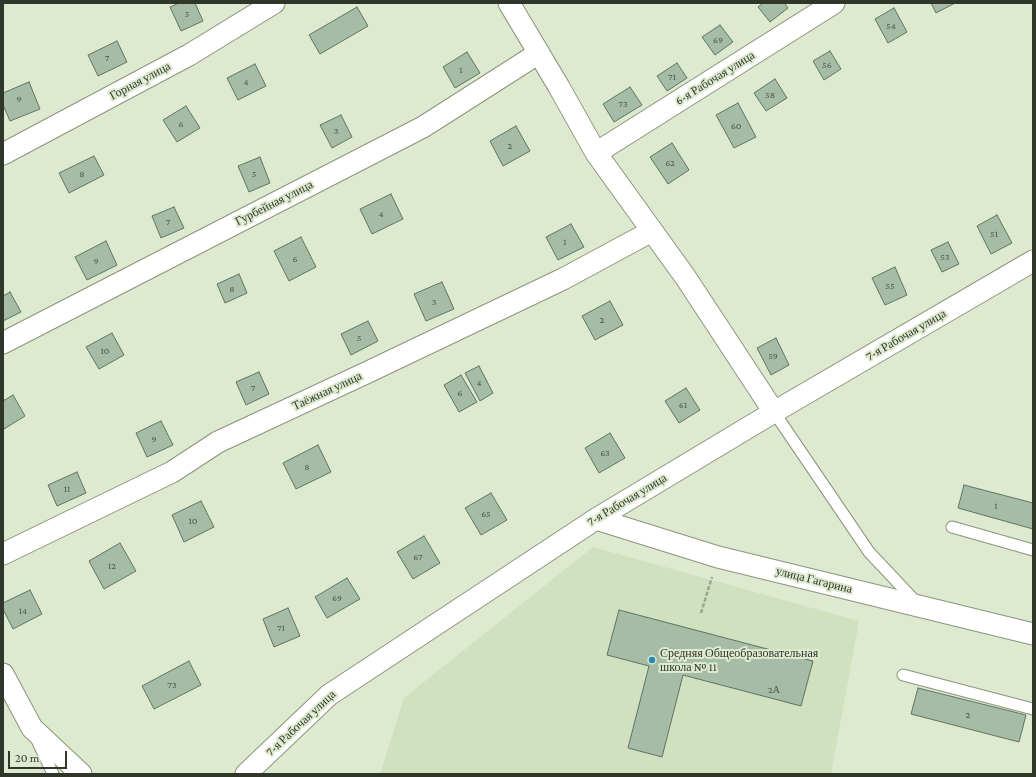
<!DOCTYPE html>
<meta charset="utf-8">
<style>
body{margin:0}
#map{position:relative;width:1036px;height:777px;overflow:hidden;background:#deeacf;font-family:"Crimson Pro",serif}
canvas{display:block}
.frame{position:absolute;inset:0;border:4px solid #31362b;pointer-events:none}
.scale{position:absolute;left:8px;top:751px;width:59px;height:18px;box-sizing:border-box;border:2px solid #31362b;border-top:0;padding-left:5px;font-size:12px;line-height:14px;white-space:nowrap;color:#31362b;-webkit-text-stroke:3px #deeacf;paint-order:stroke}
</style>
<div id="map">
<canvas width="1036" height="777"></canvas>
<div class="frame"></div>
<div class="scale">20 m</div>
</div>
<script>
const context = document.querySelector('canvas').getContext('2d');
context.lineJoin = 'round';
function paint(path, color) { context.fillStyle = color; context.fill(path, 'evenodd'); }
const toPath = rows => new Path2D(rows.map(r => 'M' + r).join(''));
function stroke(path, color, width, dash) { context.strokeStyle = color; context.lineWidth = width; context.lineCap = dash ? 'butt' : 'round'; context.setLineDash(dash || []); context.stroke(path); }
function label(font, color, halo, rows, align = 'center') {
  context.font = font + ' "Crimson Pro",serif'; context.lineWidth = 4; context.setLineDash([]); context.textBaseline = 'middle'; context.strokeStyle = halo; context.fillStyle = color; for (const [text, x, y, turn = 0] of rows) {
    context.save(); context.translate(x, y); context.rotate((+turn || 0) * Math.PI / 180); context.textAlign = isNaN(turn) ? turn : align; if (halo) context.strokeText(text, 0, 0); context.fillText(text, 0, 0); context.restore();
  }
}
const built = toPath([
 [593,547,859,621,831,774,380,774,404,698]
]);
const building = toPath([
 [179,3,195,3,203,21,181,31,170,7,179,3],
 [763,3,784,3,788,8,770,22,758,7,763,3],
 [931,3,955,3,936,13,931,3],
 [357,7,368,26,320,54,309,35,357,7],
 [894,8,907,32,888,43,875,19,894,8],
 [720,25,733,42,715,55,702,37,720,25],
 [117,41,127,62,98,76,88,55,117,41],
 [830,51,841,69,824,80,813,61,830,51],
 [467,52,480,73,455,88,443,67,467,52],
 [677,63,687,78,667,91,657,76,677,63],
 [255,64,266,86,238,100,227,78,255,64],
 [775,79,787,98,766,111,754,93,775,79],
 [29,82,40,109,10,121,3,105,3,93,29,82],
 [630,87,642,105,614,122,603,104,630,87],
 [738,103,756,137,734,148,716,115,738,103],
 [186,106,200,128,177,142,163,120,186,106],
 [341,115,352,137,332,148,320,125,341,115],
 [516,126,530,151,503,166,490,141,516,126],
 [672,143,689,170,668,184,650,157,672,143],
 [94,156,104,175,69,193,59,173,94,156],
 [260,157,270,183,249,192,238,166,260,157],
 [391,194,403,219,372,234,360,209,391,194],
 [174,207,184,228,161,238,152,216,174,207],
 [997,215,1012,243,991,254,977,226,997,215],
 [571,224,584,247,558,260,546,237,571,224],
 [301,237,316,267,289,281,274,251,301,237],
 [106,241,117,265,87,280,75,257,106,241],
 [948,242,959,264,942,272,931,250,948,242],
 [895,267,907,295,885,305,872,278,895,267],
 [239,274,247,293,225,303,217,284,239,274],
 [442,282,454,309,426,321,414,294,442,282],
 [10,292,21,312,3,321,3,296,10,292],
 [610,301,623,325,595,340,582,316,610,301],
 [368,321,378,341,351,355,341,334,368,321],
 [112,333,124,355,99,369,86,347,112,333],
 [776,338,789,365,771,375,757,348,776,338],
 [479,366,493,393,480,401,465,373,479,366],
 [259,372,269,394,246,405,236,382,259,372],
 [461,375,477,402,459,412,444,385,461,375],
 [686,388,700,410,679,423,665,401,686,388],
 [13,395,25,416,4,429,3,428,3,401,13,395],
 [161,421,173,445,147,457,136,433,161,421],
 [610,433,625,458,599,473,585,448,610,433],
 [318,445,331,472,296,489,283,463,318,445],
 [77,472,86,493,57,506,48,485,77,472],
 [964,485,1033,503,1033,529,958,508,964,485],
 [491,493,507,520,481,535,465,508,491,493],
 [201,501,214,527,184,542,172,515,201,501],
 [424,536,440,563,413,579,397,552,424,536],
 [120,543,136,571,104,589,89,561,120,543],
 [347,578,360,599,327,618,315,597,347,578],
 [30,590,42,614,13,629,3,609,3,603,30,590],
 [288,608,300,636,274,647,263,619,288,608],
 [619,610,813,661,801,706,683,675,662,757,628,748,649,666,607,655,619,610],
 [189,661,201,685,154,709,142,686,189,661],
 [918,688,1026,715,1019,742,911,714,918,688]
]);
const path = toPath([
 [701,613,712,577]
]);
const lane = toPath([
 [774,412,869,552,917,603],
 [952,527,1033,550],
 [903,675,1033,709],
 [37,740,53,774]
]);
const street = toPath([
 [509,3,559,87,596,153,686,278,774,412],
 [596,153,834,3],
 [3,154,189,55,274,3],
 [3,343,423,127,539,53],
 [596,519,718,557,1033,634],
 [3,554,172,472,218,442,366,373,563,279,652,231],
 [3,674,32,728,81,774],
 [246,774,329,695,596,519,774,412,1033,261]
]);
const markers = [
 [652,660,4,"#268bb4"]
];
const numberNames = [
 ["5",187,14],
 ["54",891,26],
 ["69",718,40],
 ["7",107,58],
 ["56",827,65],
 ["1",461,70],
 ["71",672,77],
 ["4",246,82],
 ["58",770,95],
 ["9",19,99],
 ["73",623,104],
 ["6",181,124],
 ["60",736,126],
 ["3",336,131],
 ["2",510,146],
 ["62",670,163],
 ["8",82,174],
 ["5",254,174],
 ["4",381,214],
 ["7",168,222],
 ["51",994,234],
 ["1",565,242],
 ["53",945,257],
 ["6",295,259],
 ["9",96,261],
 ["55",890,286],
 ["8",232,289],
 ["3",434,302],
 ["2",602,320],
 ["5",359,338],
 ["10",105,351],
 ["59",773,356],
 ["4",479,383],
 ["7",253,388],
 ["6",460,393],
 ["61",683,405],
 ["9",154,439],
 ["63",605,453],
 ["8",307,467],
 ["11",67,489],
 ["1",996,506],
 ["65",486,514],
 ["10",193,521],
 ["67",418,557],
 ["12",112,566],
 ["69",337,598],
 ["14",23,611],
 ["71",281,628],
 ["73",172,685],
 ["2А",774,690],
 ["2",968,715]
];
const streetNames = [
 ["6-я Рабочая улица",715,78,-32],
 ["Горная улица",140,81,-28],
 ["Гурбейная улица",274,203,-27],
 ["7-я Рабочая улица",906,335,-30],
 ["Таёжная улица",327,391,-25],
 ["7-я Рабочая улица",627,500,-31],
 ["улица Гагарина",814,580,14],
 ["7-я Рабочая улица",301,723,-43]
];
const poiNames = [
 ["Средняя Общеобразовательная",660,653],
 ["школа № 11",660,667]
];
paint(built, '#d1e1bf');
paint(building, '#a5bca7');
stroke(building, '#5f7461', 1);
stroke(lane, '#8a957c', 13);
stroke(street, '#8a957c', 23);
stroke(path, '#9ca590', 2.5, [4, 2]);
stroke(lane, '#fff', 11);
stroke(street, '#fff', 21);
for (const [x, y, r, color] of markers) { const dot = new Path2D(); dot.arc(x, y, r, 0, 2 * Math.PI); context.fillStyle = color; context.fill(dot); stroke(dot, '#deeacf', 1.5); }
label('10px', '#4e584a', null, numberNames);
label('12px', '#31362b', '#deeacf', streetNames);
label('12px', '#31362b', '#deeacf', poiNames, 'left');
</script>
